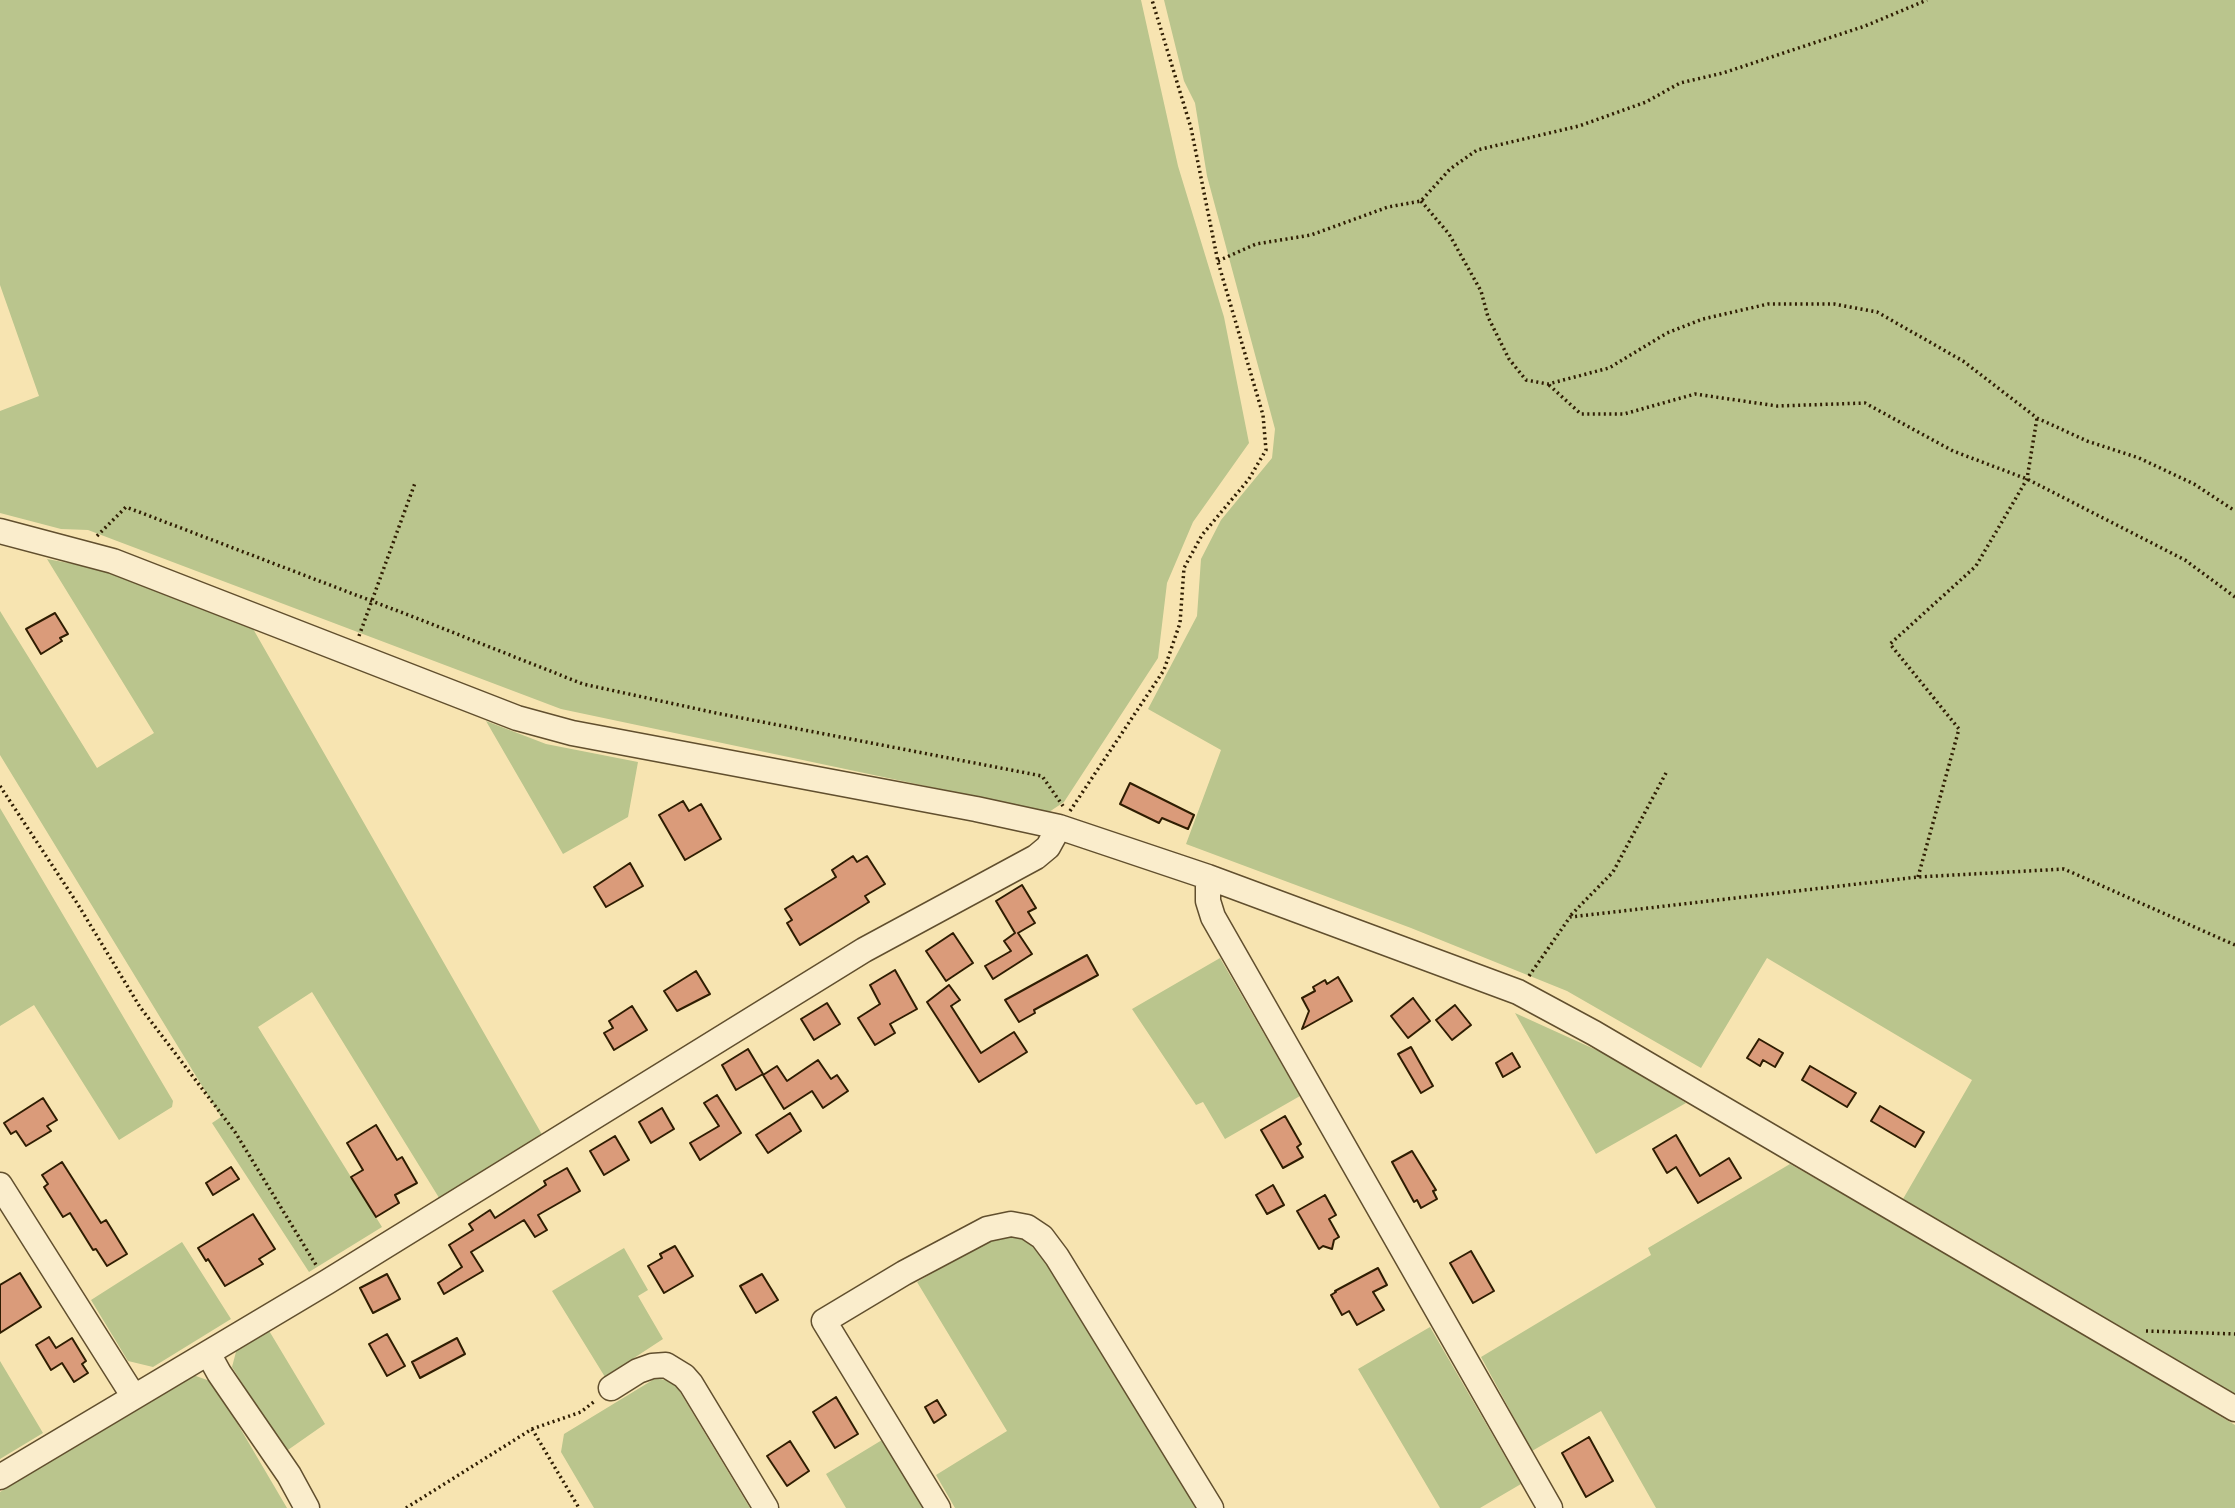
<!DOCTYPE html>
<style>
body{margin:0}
canvas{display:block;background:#f7e4b1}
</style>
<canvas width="2235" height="1508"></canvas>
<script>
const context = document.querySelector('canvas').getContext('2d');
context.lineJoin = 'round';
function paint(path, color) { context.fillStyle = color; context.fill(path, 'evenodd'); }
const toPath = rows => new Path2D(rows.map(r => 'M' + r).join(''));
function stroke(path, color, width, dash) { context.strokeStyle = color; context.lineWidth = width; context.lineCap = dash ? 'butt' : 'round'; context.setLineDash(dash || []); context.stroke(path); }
const green = toPath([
 [0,0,1141,0,1178,166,1224,317,1249,443,1193,522,1167,583,1158,658,1064,802,1049,812,561,709,88,530,61,529,0,513,0,411,39,396,0,285],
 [1164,0,2235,0,2235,1397,1903,1199,1972,1080,1767,958,1701,1068,1567,991,1411,928,1186,844,1221,750,1148,709,1197,616,1201,559,1221,520,1272,458,1275,429,1207,176,1195,103,1184,81],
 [47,559,95,568,252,627,544,1138,441,1201,312,992,258,1027,382,1227,309,1272,212,1123,221,1117,0,755,0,611,97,768,154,733],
 [486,721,546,744,638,762,628,817,563,854],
 [0,808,173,1101,172,1107,119,1140,34,1005,0,1026],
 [1220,958,1300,1096,1225,1139,1203,1102,1196,1105,1132,1009],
 [1515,1013,1625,1063,1686,1103,1596,1154],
 [1790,1164,1975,1269,2235,1425,2235,1508,1656,1508,1601,1411,1532,1451,1481,1357,1651,1255,1648,1248],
 [1009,1228,1035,1238,1197,1508,955,1508,936,1475,1007,1431,917,1282],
 [182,1242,231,1319,153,1367,128,1361,91,1300],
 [624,1248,648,1290,638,1296,663,1339,605,1377,552,1291],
 [1430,1327,1521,1484,1480,1508,1440,1508,1358,1369],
 [268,1329,325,1424,285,1452,232,1367,237,1348],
 [0,1361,43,1433,0,1459],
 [193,1375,213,1382,287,1508,0,1508,0,1492],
 [656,1378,674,1382,750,1508,594,1508,561,1452,564,1434],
 [882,1440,907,1480,923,1508,846,1508,826,1474]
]);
const building = toPath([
 [55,613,68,634,60,638,62,641,41,654,26,629,55,613],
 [1130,783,1194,815,1188,829,1162,818,1159,823,1120,804,1130,783],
 [683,801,689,811,701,804,721,839,685,860,659,815,683,801],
 [853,856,857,862,867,856,885,884,865,896,869,902,800,945,787,923,792,920,785,909,836,877,832,870,853,856],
 [630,863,643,886,606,907,594,887,630,863],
 [1022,885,1036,908,1028,912,1035,923,1018,933,1032,954,993,979,985,966,1011,951,1004,941,1015,933,996,901,1022,885],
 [953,933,973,963,946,981,926,951,953,933],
 [1087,955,1098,975,1034,1010,1035,1013,1019,1022,1005,1000,1087,955],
 [895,970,917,1009,890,1024,895,1033,875,1045,858,1018,880,1004,870,985,895,970],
 [696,971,710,994,677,1011,664,991,696,971],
 [1338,977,1352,1001,1302,1029,1309,1011,1302,998,1315,991,1313,987,1325,980,1327,984,1338,977],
 [949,985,960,1000,951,1006,981,1053,1014,1032,1027,1052,979,1082,927,1002,949,985],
 [1413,998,1430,1021,1408,1038,1391,1016,1413,998],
 [827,1003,840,1024,814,1040,801,1019,827,1003],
 [1455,1005,1471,1025,1452,1040,1436,1020,1455,1005],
 [632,1006,647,1030,614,1050,604,1033,613,1028,609,1021,632,1006],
 [1759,1039,1783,1053,1775,1067,1763,1060,1760,1066,1747,1058,1759,1039],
 [1411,1047,1433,1086,1421,1093,1398,1054,1411,1047],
 [748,1049,763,1074,736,1090,722,1065,748,1049],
 [1512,1053,1520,1067,1503,1077,1496,1063,1512,1053],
 [818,1060,831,1079,837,1075,848,1091,823,1108,812,1091,784,1109,763,1075,777,1066,787,1081,818,1060],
 [1810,1066,1856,1093,1847,1107,1802,1080,1810,1066],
 [717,1095,741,1133,700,1160,690,1143,719,1126,704,1103,717,1095],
 [43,1098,57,1120,47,1126,51,1131,26,1146,16,1131,11,1134,4,1123,43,1098],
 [1880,1106,1924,1132,1915,1147,1871,1121,1880,1106],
 [662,1108,674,1129,651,1143,639,1122,662,1108],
 [790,1113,801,1131,768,1153,756,1135,790,1113],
 [1285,1116,1301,1144,1297,1147,1303,1157,1283,1168,1261,1130,1285,1116],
 [376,1125,397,1160,402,1157,417,1183,395,1195,399,1203,376,1217,351,1177,363,1170,347,1143,376,1125],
 [1676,1135,1700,1176,1729,1158,1741,1178,1698,1203,1676,1167,1667,1173,1653,1149,1676,1135],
 [615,1136,629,1160,604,1175,590,1151,615,1136],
 [1412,1151,1436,1190,1433,1191,1437,1199,1421,1208,1417,1200,1414,1202,1392,1162,1412,1151],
 [62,1162,101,1223,106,1220,127,1254,107,1266,96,1249,93,1250,70,1213,63,1217,44,1187,48,1184,42,1175,62,1162],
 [231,1167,239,1179,213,1195,206,1183,231,1167],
 [567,1168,580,1191,538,1215,547,1230,535,1237,524,1220,471,1252,483,1271,444,1294,438,1283,462,1267,449,1245,473,1230,469,1224,490,1210,495,1218,546,1185,544,1181,567,1168],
 [1273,1185,1284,1205,1267,1214,1256,1195,1273,1185],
 [1325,1195,1336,1215,1329,1219,1339,1237,1334,1240,1332,1249,1323,1246,1319,1249,1297,1211,1325,1195],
 [253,1214,275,1249,259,1259,263,1264,225,1286,208,1259,206,1261,198,1248,253,1214],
 [675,1246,693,1276,664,1293,648,1266,662,1258,660,1254,675,1246],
 [1471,1251,1494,1291,1473,1303,1450,1263,1471,1251],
 [1378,1268,1387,1285,1373,1292,1384,1310,1357,1325,1349,1311,1342,1315,1331,1295,1336,1292,1335,1291,1378,1268],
 [20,1273,41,1307,0,1333,0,1285,20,1273],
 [387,1274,400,1299,373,1313,360,1288,387,1274],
 [762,1274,778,1300,756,1313,740,1286,762,1274],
 [387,1334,405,1366,387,1376,369,1344,387,1334],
 [49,1337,56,1348,72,1338,86,1361,82,1364,88,1373,74,1382,62,1363,51,1370,36,1345,49,1337],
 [457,1338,465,1354,420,1378,412,1362,457,1338],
 [836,1397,858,1434,835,1448,813,1412,836,1397],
 [937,1400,946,1415,934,1423,925,1407,937,1400],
 [1589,1437,1613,1481,1586,1497,1562,1453,1589,1437],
 [790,1441,809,1471,787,1486,767,1456,790,1441]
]);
const path = toPath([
 [1421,201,1449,234,1481,291,1488,317,1509,359,1526,380,1548,384,1609,368,1667,333,1703,319,1768,304,1834,304,1877,312,1963,361,2037,418,2087,441,2139,458,2194,484,2235,511],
 [1218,261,1256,244,1311,235,1388,207,1421,201,1450,169,1477,150,1579,126,1646,102,1680,83,1723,73,1865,26,1927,0],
 [1549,385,1581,414,1624,414,1695,394,1777,406,1865,403,1953,451,2027,479,2185,560,2235,597],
 [97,536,126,507,424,621,583,684,716,713,1042,776,1063,806],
 [359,636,415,483],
 [0,786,77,903,140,1007,235,1132,316,1265],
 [1070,811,1164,670,1180,623,1184,568,1202,535,1249,479,1266,450,1263,415,1218,262,1191,128,1152,0],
 [1918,877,1959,729,1890,644,1976,566,2027,479,2037,418],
 [1571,915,1613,872,1666,773],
 [1529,976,1570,917,1918,877,2064,869,2235,945],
 [2146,1331,2235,1334],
 [532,1429,579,1508],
 [406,1508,532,1429,581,1412,596,1400]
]);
const minor = toPath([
 [0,531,113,561,517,718,572,733,976,809,1059,827,1208,877,1518,992,1594,1033,2235,1409],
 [1208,877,1208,901,1213,917,1550,1508],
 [0,1185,134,1397],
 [208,1353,219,1373,289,1475,307,1508],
 [611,1388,638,1371,652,1366,666,1365,684,1376,691,1384,766,1508],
 [0,1477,327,1282,864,950,1036,857,1048,847,1059,827],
 [938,1508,824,1321,904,1273,987,1229,1011,1224,1027,1227,1042,1237,1057,1257,1211,1508]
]);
paint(green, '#bac58d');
paint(building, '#da9b7a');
stroke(building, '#2f1d02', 2);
stroke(minor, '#614f2e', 27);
stroke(path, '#2f1d02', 3.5, [2, 3.5]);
stroke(minor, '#faedcc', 24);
</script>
